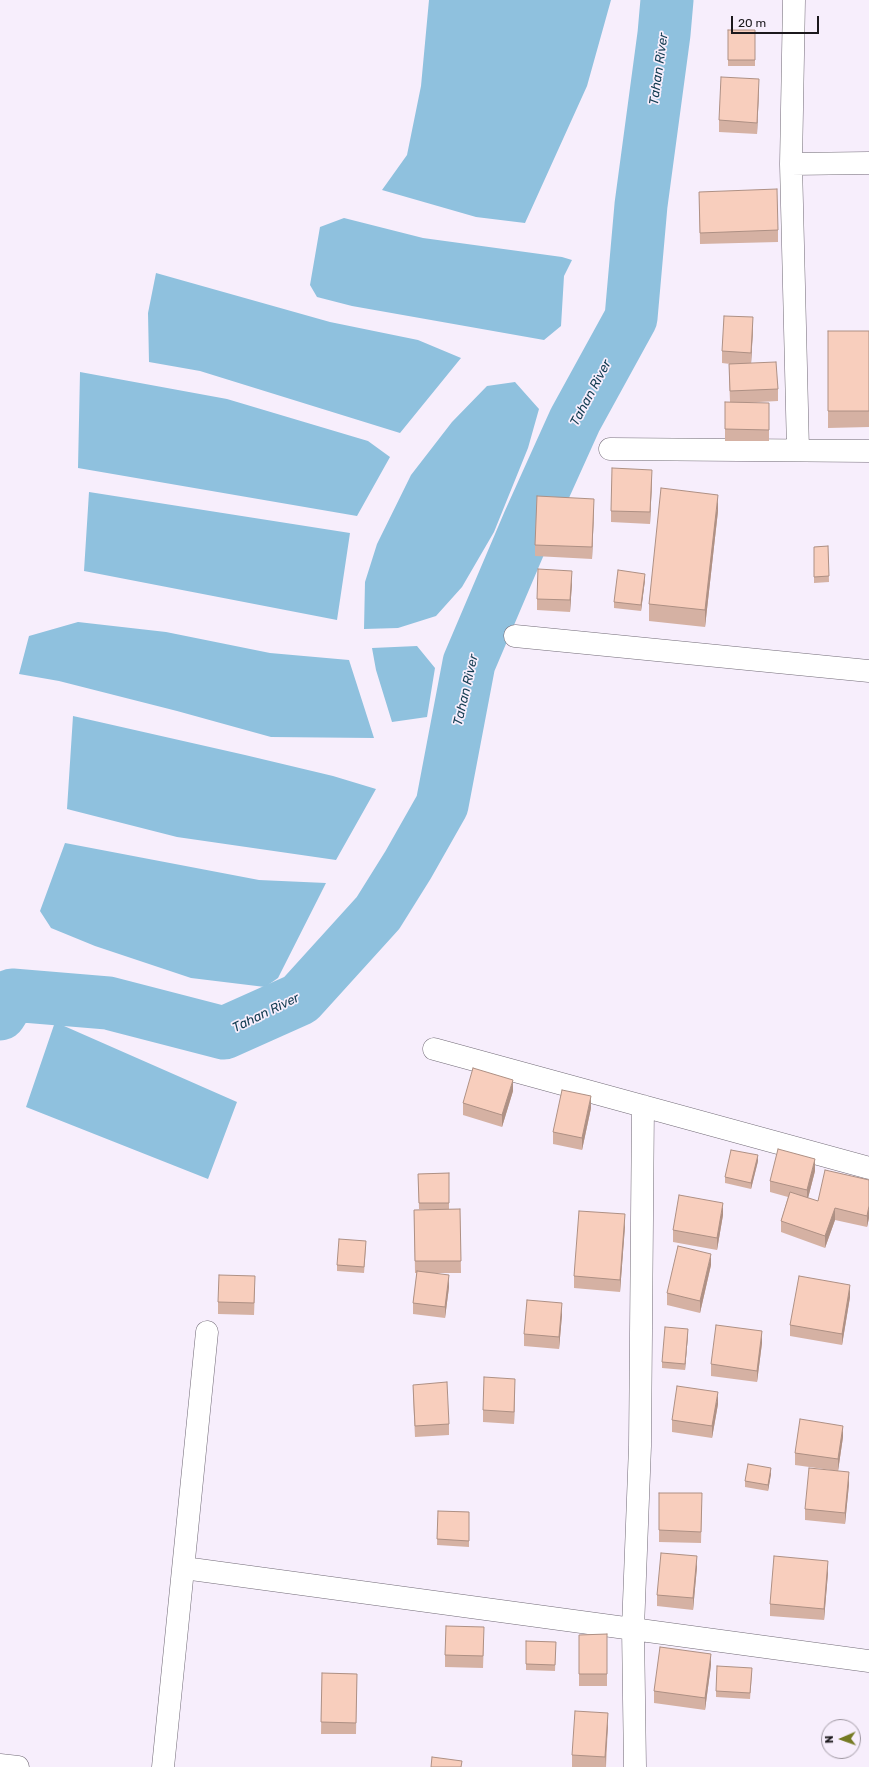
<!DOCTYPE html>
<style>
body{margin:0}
#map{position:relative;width:869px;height:1767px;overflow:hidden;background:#f7eefc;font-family:Rubik,sans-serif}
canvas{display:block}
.north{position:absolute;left:821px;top:1719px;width:40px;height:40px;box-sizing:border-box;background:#f7eefc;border:1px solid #9f98a2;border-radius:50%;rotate:268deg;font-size:11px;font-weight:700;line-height:16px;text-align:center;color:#1b181c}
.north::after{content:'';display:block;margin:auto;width:14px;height:18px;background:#757a23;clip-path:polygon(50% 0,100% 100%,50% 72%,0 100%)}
.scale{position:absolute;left:731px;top:16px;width:88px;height:18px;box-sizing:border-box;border:2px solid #1b181c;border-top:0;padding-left:5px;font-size:12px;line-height:14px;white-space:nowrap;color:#1b181c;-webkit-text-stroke:3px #f7eefc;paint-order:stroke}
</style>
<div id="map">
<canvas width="869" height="1767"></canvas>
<div class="north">N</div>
<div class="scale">20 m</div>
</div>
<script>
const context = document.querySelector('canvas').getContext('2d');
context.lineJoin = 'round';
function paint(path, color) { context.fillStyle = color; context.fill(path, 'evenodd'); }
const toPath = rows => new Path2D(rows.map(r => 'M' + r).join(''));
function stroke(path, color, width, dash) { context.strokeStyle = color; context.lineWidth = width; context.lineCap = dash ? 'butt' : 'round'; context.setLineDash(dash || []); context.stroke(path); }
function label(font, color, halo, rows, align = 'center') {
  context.font = font + ' Rubik,sans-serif'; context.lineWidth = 3.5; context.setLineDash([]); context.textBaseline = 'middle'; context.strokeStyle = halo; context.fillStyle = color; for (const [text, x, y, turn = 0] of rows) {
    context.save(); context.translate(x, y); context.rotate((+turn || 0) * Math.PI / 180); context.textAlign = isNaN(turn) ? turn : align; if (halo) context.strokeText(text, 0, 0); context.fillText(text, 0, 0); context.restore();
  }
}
const water = toPath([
 [429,0,611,0,587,86,525,223,476,217,382,190,407,155,421,86],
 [344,218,423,238,562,257,572,260,564,276,561,326,544,340,352,306,317,297,310,285,320,227],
 [156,273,330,322,418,340,461,358,400,433,200,371,149,362,148,313],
 [80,372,227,399,368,441,390,457,357,516,78,468],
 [515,382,539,409,528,448,494,532,462,587,436,616,398,628,364,629,365,582,377,544,411,475,452,422,487,386],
 [89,492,350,533,337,620,84,571],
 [78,622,166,632,270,653,349,660,374,738,271,737,177,711,59,681,19,674,29,636],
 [417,646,435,668,427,717,392,722,376,670,372,648],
 [73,716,245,755,333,776,376,789,336,860,177,837,67,809],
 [65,843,259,880,326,883,278,978,265,987,191,978,95,946,51,928,40,911],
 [55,1022,237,1102,208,1179,26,1107]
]);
const river = toPath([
 [0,1014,12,995,108,1003,224,1033,300,999,378,913,408,865,442,805,469,663,529,522,575,420,631,318,641,205,664,34,667,0]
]);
const street = toPath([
 [794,0,791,164,798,450],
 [791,164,869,163],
 [610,449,869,451],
 [515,636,869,671],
 [434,1049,869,1168],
 [184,1568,869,1661],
 [0,1765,18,1767],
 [163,1767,207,1332],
 [635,1767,633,1628,640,1446,643,1106]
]);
const wall = toPath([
 [728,30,755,30,755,66,728,66],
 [759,90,757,134,719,132,719,120],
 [699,192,778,230,778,242,700,244],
 [753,329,751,363,778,389,778,401,740,403,769,403,769,441,725,441,725,402,730,402,729,375,729,364,730,364,722,363,722,351],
 [828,331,869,331,869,427,828,428],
 [652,481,650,524,611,522,611,511],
 [594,510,592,559,535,556,535,545],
 [718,511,705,627,649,621,649,604],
 [828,546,829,582,814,583,814,547],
 [645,580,641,611,614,608,614,602],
 [572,583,570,612,537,610,537,599],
 [513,1091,502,1127,463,1115,463,1103],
 [591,1108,582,1150,553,1144,553,1132],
 [758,1161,751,1189,725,1183,725,1177],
 [815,1171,808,1198,818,1201,869,1180,869,1218,867,1227,835,1220,825,1248,781,1232,781,1221,788,1197,770,1192,770,1181],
 [449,1173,449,1209,419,1209,418,1174],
 [460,1209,461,1273,432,1273,449,1287,445,1318,413,1314,413,1303,417,1273,415,1273,414,1210],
 [723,1215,717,1250,673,1242,673,1230],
 [625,1226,620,1292,574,1288,574,1276],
 [366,1247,364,1273,337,1271,337,1265],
 [711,1265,700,1313,667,1305,667,1293],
 [255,1288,254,1315,218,1314,218,1302],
 [850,1297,842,1345,790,1336,790,1325],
 [562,1315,559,1349,524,1346,524,1334],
 [688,1335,685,1370,662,1368,662,1362],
 [762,1343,757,1382,711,1376,711,1364],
 [413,1385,449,1424,449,1435,415,1437,413,1396],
 [515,1390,514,1424,483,1422,483,1410],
 [718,1404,712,1438,672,1432,672,1420],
 [843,1437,838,1471,795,1465,795,1453],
 [771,1474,768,1491,745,1487,745,1481],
 [849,1484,845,1524,805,1520,805,1509],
 [659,1493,702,1505,701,1543,659,1542],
 [438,1511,469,1512,469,1547,437,1545],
 [697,1567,693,1610,657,1606,657,1595],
 [828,1573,824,1620,770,1616,770,1604],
 [607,1634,607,1686,579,1686,579,1635],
 [484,1639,483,1668,445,1667,445,1655],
 [526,1641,556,1642,555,1671,526,1670],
 [711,1665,705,1710,654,1703,654,1691],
 [322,1673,357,1674,356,1734,321,1734],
 [752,1674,750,1699,716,1697,716,1691],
 [608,1725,606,1767,572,1767,572,1755]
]);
const shadedWall = toPath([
 [759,79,759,90,757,134,757,123],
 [753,317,753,329,751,365,751,353],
 [652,470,652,481,650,524,650,512],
 [718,495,718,511,705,627,705,610],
 [594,499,594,510,592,559,592,547],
 [572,571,572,583,570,612,570,600],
 [645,574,645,580,641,611,641,605],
 [513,1080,513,1091,502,1127,502,1115],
 [591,1096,591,1108,582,1150,582,1138],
 [758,1155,758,1161,751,1189,751,1183],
 [815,1159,815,1171,807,1202,807,1190],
 [723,1203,723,1215,717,1250,717,1238],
 [869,1206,869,1218,867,1227,867,1216],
 [835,1208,835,1220,825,1248,825,1236],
 [625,1214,625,1226,620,1292,620,1280],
 [711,1254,711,1265,700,1313,700,1301],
 [449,1275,449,1287,445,1318,445,1307],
 [850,1285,850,1297,842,1345,842,1334],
 [562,1303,562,1315,559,1349,559,1337],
 [688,1329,688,1335,685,1370,685,1364],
 [762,1331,762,1343,757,1382,757,1371],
 [515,1379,515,1390,514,1424,514,1412],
 [718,1392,718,1404,712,1438,712,1426],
 [843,1426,843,1437,838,1471,838,1459],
 [771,1468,771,1474,768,1491,768,1485],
 [849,1472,849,1484,845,1524,845,1513],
 [697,1556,697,1567,693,1610,693,1598],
 [828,1561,828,1573,824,1620,824,1609],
 [711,1654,711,1665,705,1710,705,1698],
 [608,1713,608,1725,605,1767,605,1757]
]);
const building = toPath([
 [728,30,755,30,755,60,728,60,728,30],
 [721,77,759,79,757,123,719,120,721,77],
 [777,189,778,230,700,233,699,192,777,189],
 [724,316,753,317,751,353,722,351,724,316],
 [828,331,869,331,869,411,828,411,828,331],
 [776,362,778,389,730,391,729,364,776,362],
 [725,402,769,403,769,430,725,429,725,402],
 [612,468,652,470,650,512,611,511,612,468],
 [661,488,718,495,705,610,649,604,661,488],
 [537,496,594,499,592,547,535,545,537,496],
 [828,546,829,576,814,577,814,547,828,546],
 [538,569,572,571,570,600,537,599,538,569],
 [618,570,645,574,641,605,614,602,618,570],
 [473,1068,513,1080,502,1115,463,1103,473,1068],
 [562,1090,591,1096,582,1138,553,1132,562,1090],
 [778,1149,815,1159,807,1190,770,1181,778,1149],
 [731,1150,758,1155,751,1183,725,1177,731,1150],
 [825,1170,869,1180,869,1206,867,1216,835,1208,825,1236,781,1221,790,1192,818,1201,825,1170],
 [449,1173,449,1203,419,1203,418,1174,449,1173],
 [679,1195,723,1203,717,1238,673,1230,679,1195],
 [460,1209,461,1261,415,1261,414,1210,460,1209],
 [579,1211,625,1214,620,1280,574,1276,579,1211],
 [339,1239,366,1241,364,1267,337,1265,339,1239],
 [678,1246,711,1254,700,1301,667,1293,678,1246],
 [417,1271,449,1275,445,1307,413,1303,417,1271],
 [219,1275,255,1276,254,1303,218,1302,219,1275],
 [799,1276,850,1285,842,1334,790,1325,799,1276],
 [527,1300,562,1303,559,1337,524,1334,527,1300],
 [716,1325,762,1331,757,1371,711,1364,716,1325],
 [665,1327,688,1329,685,1364,662,1362,665,1327],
 [484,1377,515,1379,514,1412,483,1410,484,1377],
 [447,1382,449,1424,415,1426,413,1385,447,1382],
 [677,1386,718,1392,712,1426,672,1420,677,1386],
 [800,1419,843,1426,838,1459,795,1453,800,1419],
 [748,1464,771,1468,768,1485,745,1481,748,1464],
 [809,1468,849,1472,845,1513,805,1509,809,1468],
 [659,1493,702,1493,701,1532,659,1530,659,1493],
 [438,1511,469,1512,469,1541,437,1539,438,1511],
 [661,1553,697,1556,693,1598,657,1595,661,1553],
 [774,1556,828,1561,824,1609,770,1604,774,1556],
 [446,1626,484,1627,483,1656,445,1655,446,1626],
 [607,1634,607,1674,579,1674,579,1635,607,1634],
 [526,1641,556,1642,555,1665,526,1664,526,1641],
 [660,1647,711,1654,705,1698,654,1691,660,1647],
 [717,1666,752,1668,750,1693,716,1691,717,1666],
 [322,1673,357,1674,356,1723,321,1722,322,1673],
 [575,1711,608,1713,605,1757,572,1755,575,1711],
 [432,1757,462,1761,461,1767,431,1767,432,1757]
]);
const waterNames = [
 ["Tahan River",659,69,-82],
 ["Tahan River",591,393,-62],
 ["Tahan River",466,690,-77],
 ["Tahan River",266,1013,-26]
];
paint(water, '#8fc1de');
stroke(river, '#8fc1de', 53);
stroke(street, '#726b77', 23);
stroke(street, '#fff', 22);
paint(wall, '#d5b1a3');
paint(shadedWall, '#ae9084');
paint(building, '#f8cebd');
stroke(building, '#ae9084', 1);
label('italic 13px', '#113b50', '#f7eefc', waterNames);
</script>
